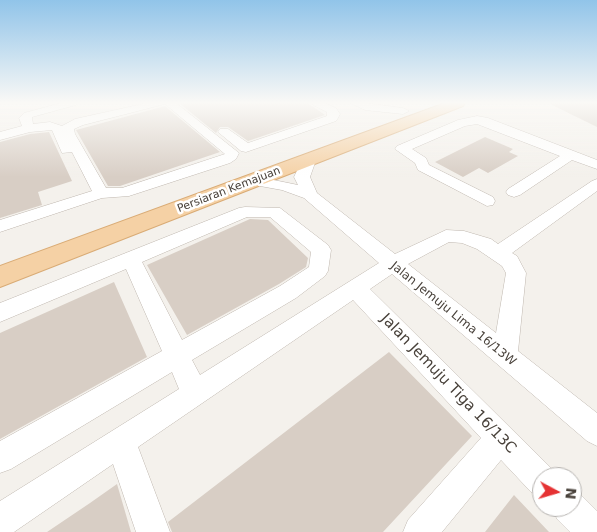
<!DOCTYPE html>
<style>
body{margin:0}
#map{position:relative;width:597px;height:532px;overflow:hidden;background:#f4f1ec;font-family:"DejaVu Sans",sans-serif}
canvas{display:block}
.north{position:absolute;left:532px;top:467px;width:50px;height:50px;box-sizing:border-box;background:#fff;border:1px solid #b6b3b0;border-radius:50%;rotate:96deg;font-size:14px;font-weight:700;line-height:20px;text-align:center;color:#48413a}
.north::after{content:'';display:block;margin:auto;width:18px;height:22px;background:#e53233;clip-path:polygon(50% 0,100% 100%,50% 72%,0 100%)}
</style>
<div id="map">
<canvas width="597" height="532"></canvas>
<div class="north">N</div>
</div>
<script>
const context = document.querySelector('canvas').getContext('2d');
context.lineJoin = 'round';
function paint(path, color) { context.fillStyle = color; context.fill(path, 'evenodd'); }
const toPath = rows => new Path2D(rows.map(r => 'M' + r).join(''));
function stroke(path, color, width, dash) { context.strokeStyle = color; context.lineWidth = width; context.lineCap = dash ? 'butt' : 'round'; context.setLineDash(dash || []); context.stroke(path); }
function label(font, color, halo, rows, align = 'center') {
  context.font = font + ' "DejaVu Sans",sans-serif'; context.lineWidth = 5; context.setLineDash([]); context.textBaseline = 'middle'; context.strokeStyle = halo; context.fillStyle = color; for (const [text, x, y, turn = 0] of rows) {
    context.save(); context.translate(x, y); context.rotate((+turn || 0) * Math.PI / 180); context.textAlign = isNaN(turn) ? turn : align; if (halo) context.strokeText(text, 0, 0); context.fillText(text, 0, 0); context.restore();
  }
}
const building = toPath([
 [179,103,308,103,325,115,248,141,228,127,220,127,216,133],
 [548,103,597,103,597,127],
 [165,106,220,152,120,186,108,186,76,130],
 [49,132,72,181,38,192,42,205,0,218,0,142,30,134],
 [485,137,513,149,509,152,518,156,488,173,479,168,463,177,435,162],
 [250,219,268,220,308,258,306,267,279,284,187,335,147,265],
 [114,282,147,357,0,439,0,333],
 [389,352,472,436,383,532,172,532,168,522],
 [117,484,131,532,47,532,90,503],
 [514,495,549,532,485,532]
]);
const minor = toPath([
 [61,103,78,103,76,105,32,117,33,124,50,122,62,126,75,119,147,103,176,103,239,153,236,159,230,163,129,196,102,198,0,232,0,220,92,191,72,152,62,153,52,130,30,132,0,140,0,132,22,126,19,118,24,113,61,103],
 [165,104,225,154,122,188,106,188,75,134,74,129,83,125,165,104],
 [312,103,325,103,336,108,340,114,338,118,336,121,246,152,241,151,218,132,220,129,228,129,248,143,327,116,327,112,313,105,312,103],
 [350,103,365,103,403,108,409,111,403,114,365,110,350,103],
 [477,116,488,118,597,160,597,169,572,160,520,195,514,197,508,195,506,192,508,189,560,156,477,124,465,126,412,149,426,158,429,165,493,197,495,201,493,205,487,206,418,170,415,163,395,149,397,146,458,120,477,116],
 [309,156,314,157,316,160,310,177,317,193,395,254,446,230,464,231,491,239,498,244,592,181,597,179,597,191,512,253,517,256,526,273,518,351,597,413,597,446,587,441,392,274,370,289,553,470,556,477,542,477,542,497,531,492,501,460,442,532,403,532,408,520,481,438,353,300,138,447,170,532,136,532,113,464,14,532,0,532,0,501,179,389,172,372,11,469,0,473,0,441,162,351,126,269,0,322,0,303,239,208,245,207,280,208,328,245,331,250,328,271,325,276,296,298,192,360,200,375,379,263,304,198,282,190,249,184,246,181,249,178,254,176,298,185,294,177,302,160,304,157,309,156],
 [247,217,270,217,311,252,309,267,280,286,182,340,142,262,247,217],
 [449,242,462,243,477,249,502,266,506,273,496,333,408,264,449,242],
 [572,492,581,495,597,511,597,532,570,532,557,519,552,507,572,507,572,492]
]);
const major = toPath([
 [445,103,465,103,463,106,0,287,0,266,445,103]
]);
const farStreetnames = [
 ["Persiaran Kemajuan",229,190,-21]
];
const streetNames = [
 ["Jalan Jemuju Lima 16/13W",453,314,39]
];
const nearStreetnames = [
 ["Jalan Jemuju Tiga 16/13C",448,384,46]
];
paint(building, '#d8cec5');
stroke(minor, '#bfb7af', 1);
stroke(major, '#d9ab75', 2);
paint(minor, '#fff');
paint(major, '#f5d1a5');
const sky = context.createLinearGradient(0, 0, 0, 177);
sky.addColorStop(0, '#91c4e9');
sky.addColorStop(0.58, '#faf9f6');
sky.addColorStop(1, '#faf9f600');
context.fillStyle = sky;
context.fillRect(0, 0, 597, 177);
label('11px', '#48413a', '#fff', farStreetnames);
label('12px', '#48413a', '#fff', streetNames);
label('15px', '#48413a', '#fff', nearStreetnames);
</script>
